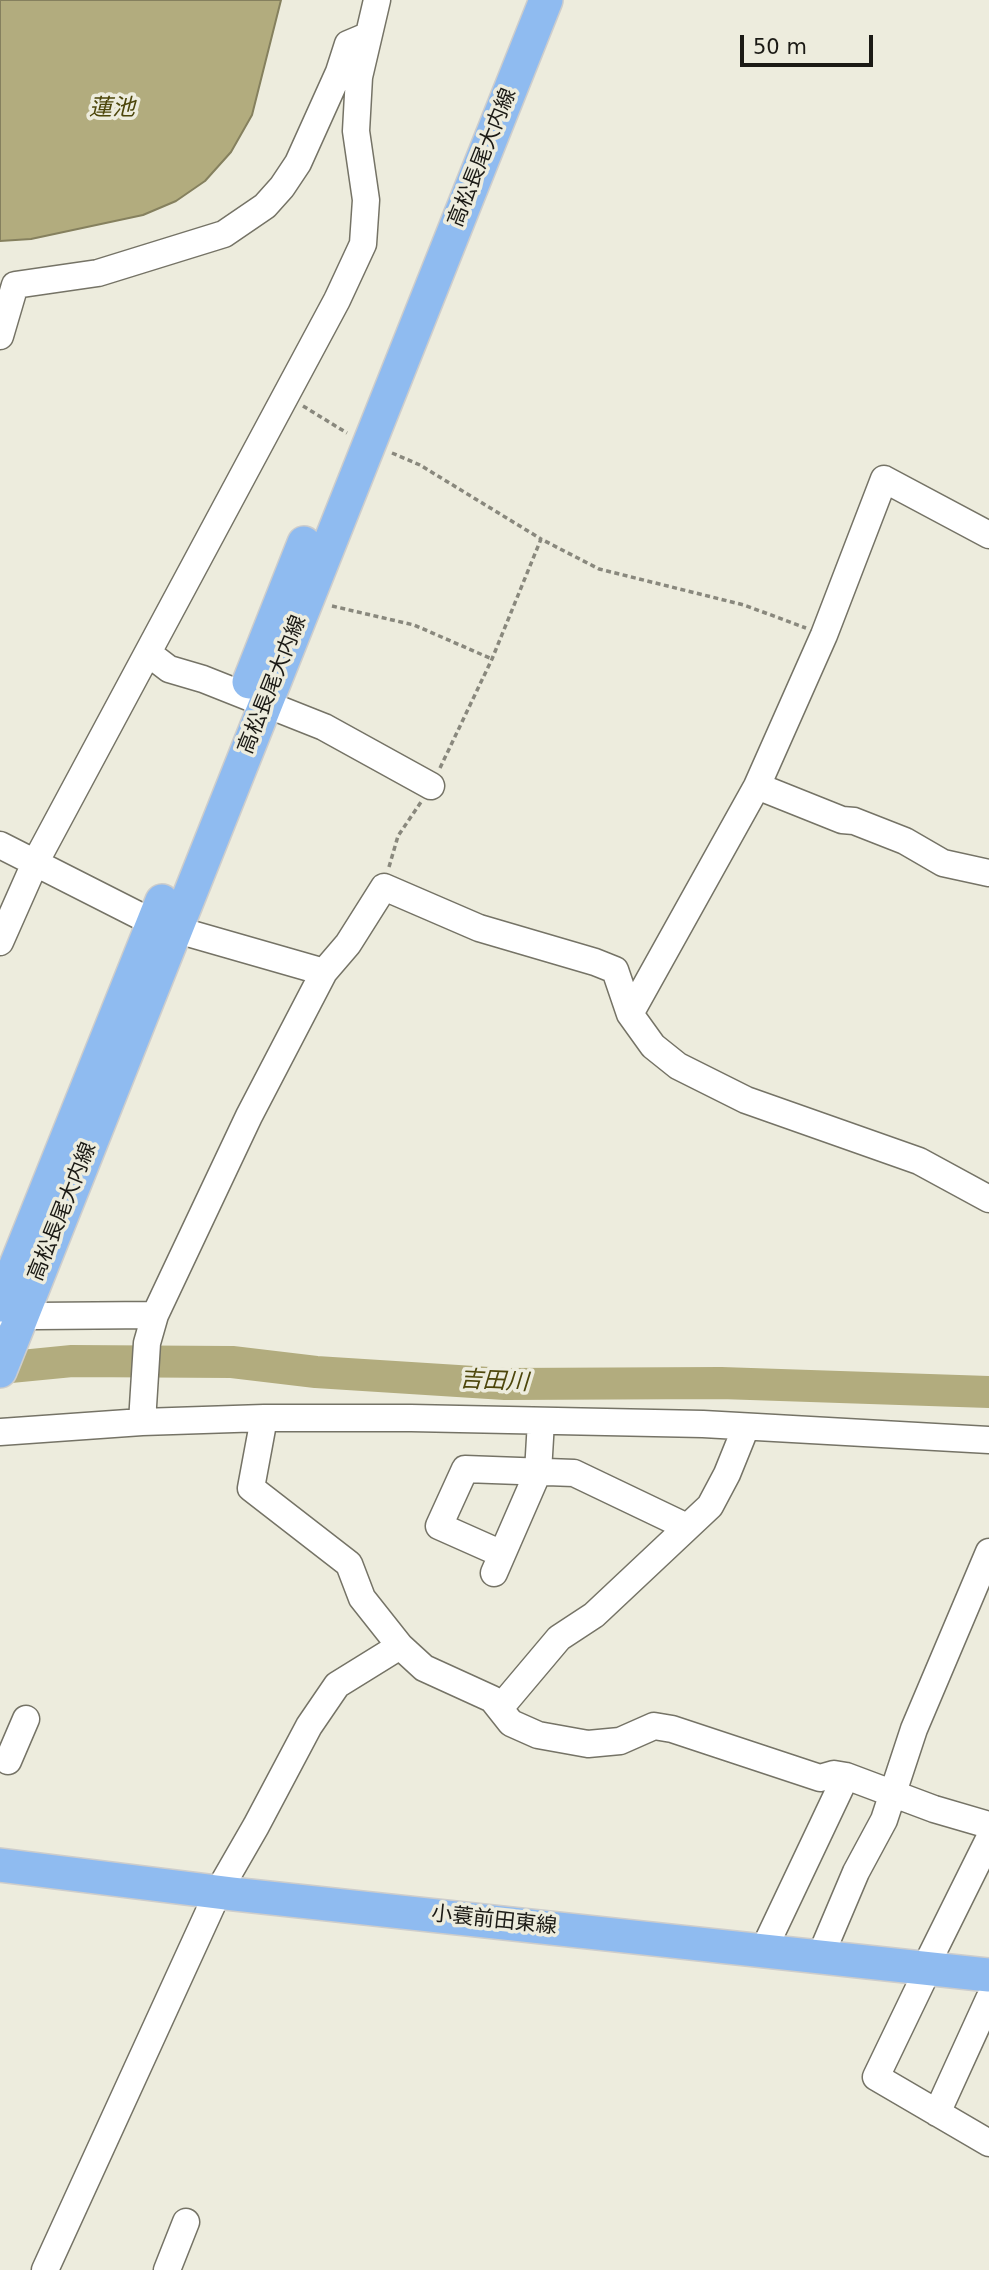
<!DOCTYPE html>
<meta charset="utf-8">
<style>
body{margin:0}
#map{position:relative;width:989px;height:2270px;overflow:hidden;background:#edecdd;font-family:"DejaVu Sans",sans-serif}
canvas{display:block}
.scale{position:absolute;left:740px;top:35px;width:133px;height:32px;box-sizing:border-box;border:4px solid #1b1a15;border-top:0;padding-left:9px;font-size:21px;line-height:24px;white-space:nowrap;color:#1b1a15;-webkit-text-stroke:5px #edecdd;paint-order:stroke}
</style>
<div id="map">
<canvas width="989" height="2270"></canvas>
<div class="scale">50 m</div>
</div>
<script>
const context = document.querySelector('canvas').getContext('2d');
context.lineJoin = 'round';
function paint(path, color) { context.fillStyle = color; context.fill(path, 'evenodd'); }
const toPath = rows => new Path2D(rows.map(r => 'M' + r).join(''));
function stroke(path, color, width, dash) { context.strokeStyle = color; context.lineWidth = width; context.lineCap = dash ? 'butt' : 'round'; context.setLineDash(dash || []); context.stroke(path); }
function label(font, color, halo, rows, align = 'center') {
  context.font = font + ' "DejaVu Sans","Noto Sans JP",sans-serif'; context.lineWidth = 7; context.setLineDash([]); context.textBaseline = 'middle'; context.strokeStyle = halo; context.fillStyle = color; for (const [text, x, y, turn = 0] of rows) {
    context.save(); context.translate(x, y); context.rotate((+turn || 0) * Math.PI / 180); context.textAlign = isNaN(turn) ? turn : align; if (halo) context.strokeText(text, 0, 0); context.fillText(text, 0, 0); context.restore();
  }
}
const water = toPath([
 [0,0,281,0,252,115,231,152,205,181,176,201,143,215,31,239,0,241,0,0]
]);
const river = toPath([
 [0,1368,72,1361,232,1362,316,1372,505,1384,721,1383,989,1392]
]);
const path = toPath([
 [303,406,347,433],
 [392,453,420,465,541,539],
 [332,606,414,625,492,659],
 [440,768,492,659,541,539,599,569,744,605,806,628],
 [389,867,398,836,421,802]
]);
const minor = toPath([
 [0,336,15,285,98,273,224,234,265,206,282,187,298,163,339,72,348,44,367,36],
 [148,653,169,669,203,679,324,727,431,786],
 [757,786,842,820,854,821,905,841,943,863,989,873],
 [0,845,140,916,188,933,324,972],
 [0,942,35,863,337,300,363,244,366,200,356,131,359,77,377,0],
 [630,1014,757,786,824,635,884,479,989,535],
 [6,1313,36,1316,155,1315],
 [264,1418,251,1488,349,1564,362,1598,400,1646,424,1668,492,1699,511,1723,538,1735,588,1744,620,1741,654,1726,672,1729,820,1778,834,1774,846,1776,934,1809,989,1825],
 [142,1422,147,1343,155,1315,249,1116,324,972,348,944,384,887,479,928,595,962,615,970,630,1014,653,1046,678,1066,746,1100,919,1161,989,1199],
 [0,1432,142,1422,264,1418,411,1418,703,1424,989,1440],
 [502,1554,439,1526,465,1469,574,1473,687,1527],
 [494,1573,538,1472,541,1421],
 [500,1708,559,1638,594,1615,710,1506,727,1474,746,1427],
 [8,1761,26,1719],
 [763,1951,846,1776],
 [820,1957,856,1872,884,1820,914,1729,989,1552],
 [925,1968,989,1839],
 [928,1969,876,2077,989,2143],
 [937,2113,989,1999],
 [45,2270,218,1892,256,1826,309,1726,337,1685,400,1646],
 [167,2270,186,2222]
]);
const major = toPath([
 [249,682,304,543],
 [0,1305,162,901],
 [0,1371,546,0],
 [0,1865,233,1894,989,1975]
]);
const streetNames = [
 ["高松長尾大内線",483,158,-68],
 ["高松長尾大内線",273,685,-68],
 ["高松長尾大内線",63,1212,-68],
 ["小蓑前田東線",494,1921,6]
];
const waterNames = [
 ["蓮池",112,109],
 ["吉田川",494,1382,3]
];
paint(water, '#b2ac7e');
stroke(water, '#85805e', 2);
stroke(river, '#b2ac7e', 32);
stroke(minor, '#757366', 29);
stroke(major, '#cdcdcc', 36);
stroke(path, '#89887d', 3.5, [5, 3.5]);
stroke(minor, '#fff', 26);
stroke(major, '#8fbbf0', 33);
label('21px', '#1b1a15', '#edecdd', streetNames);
label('italic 23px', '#4d460b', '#edecdd', waterNames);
</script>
